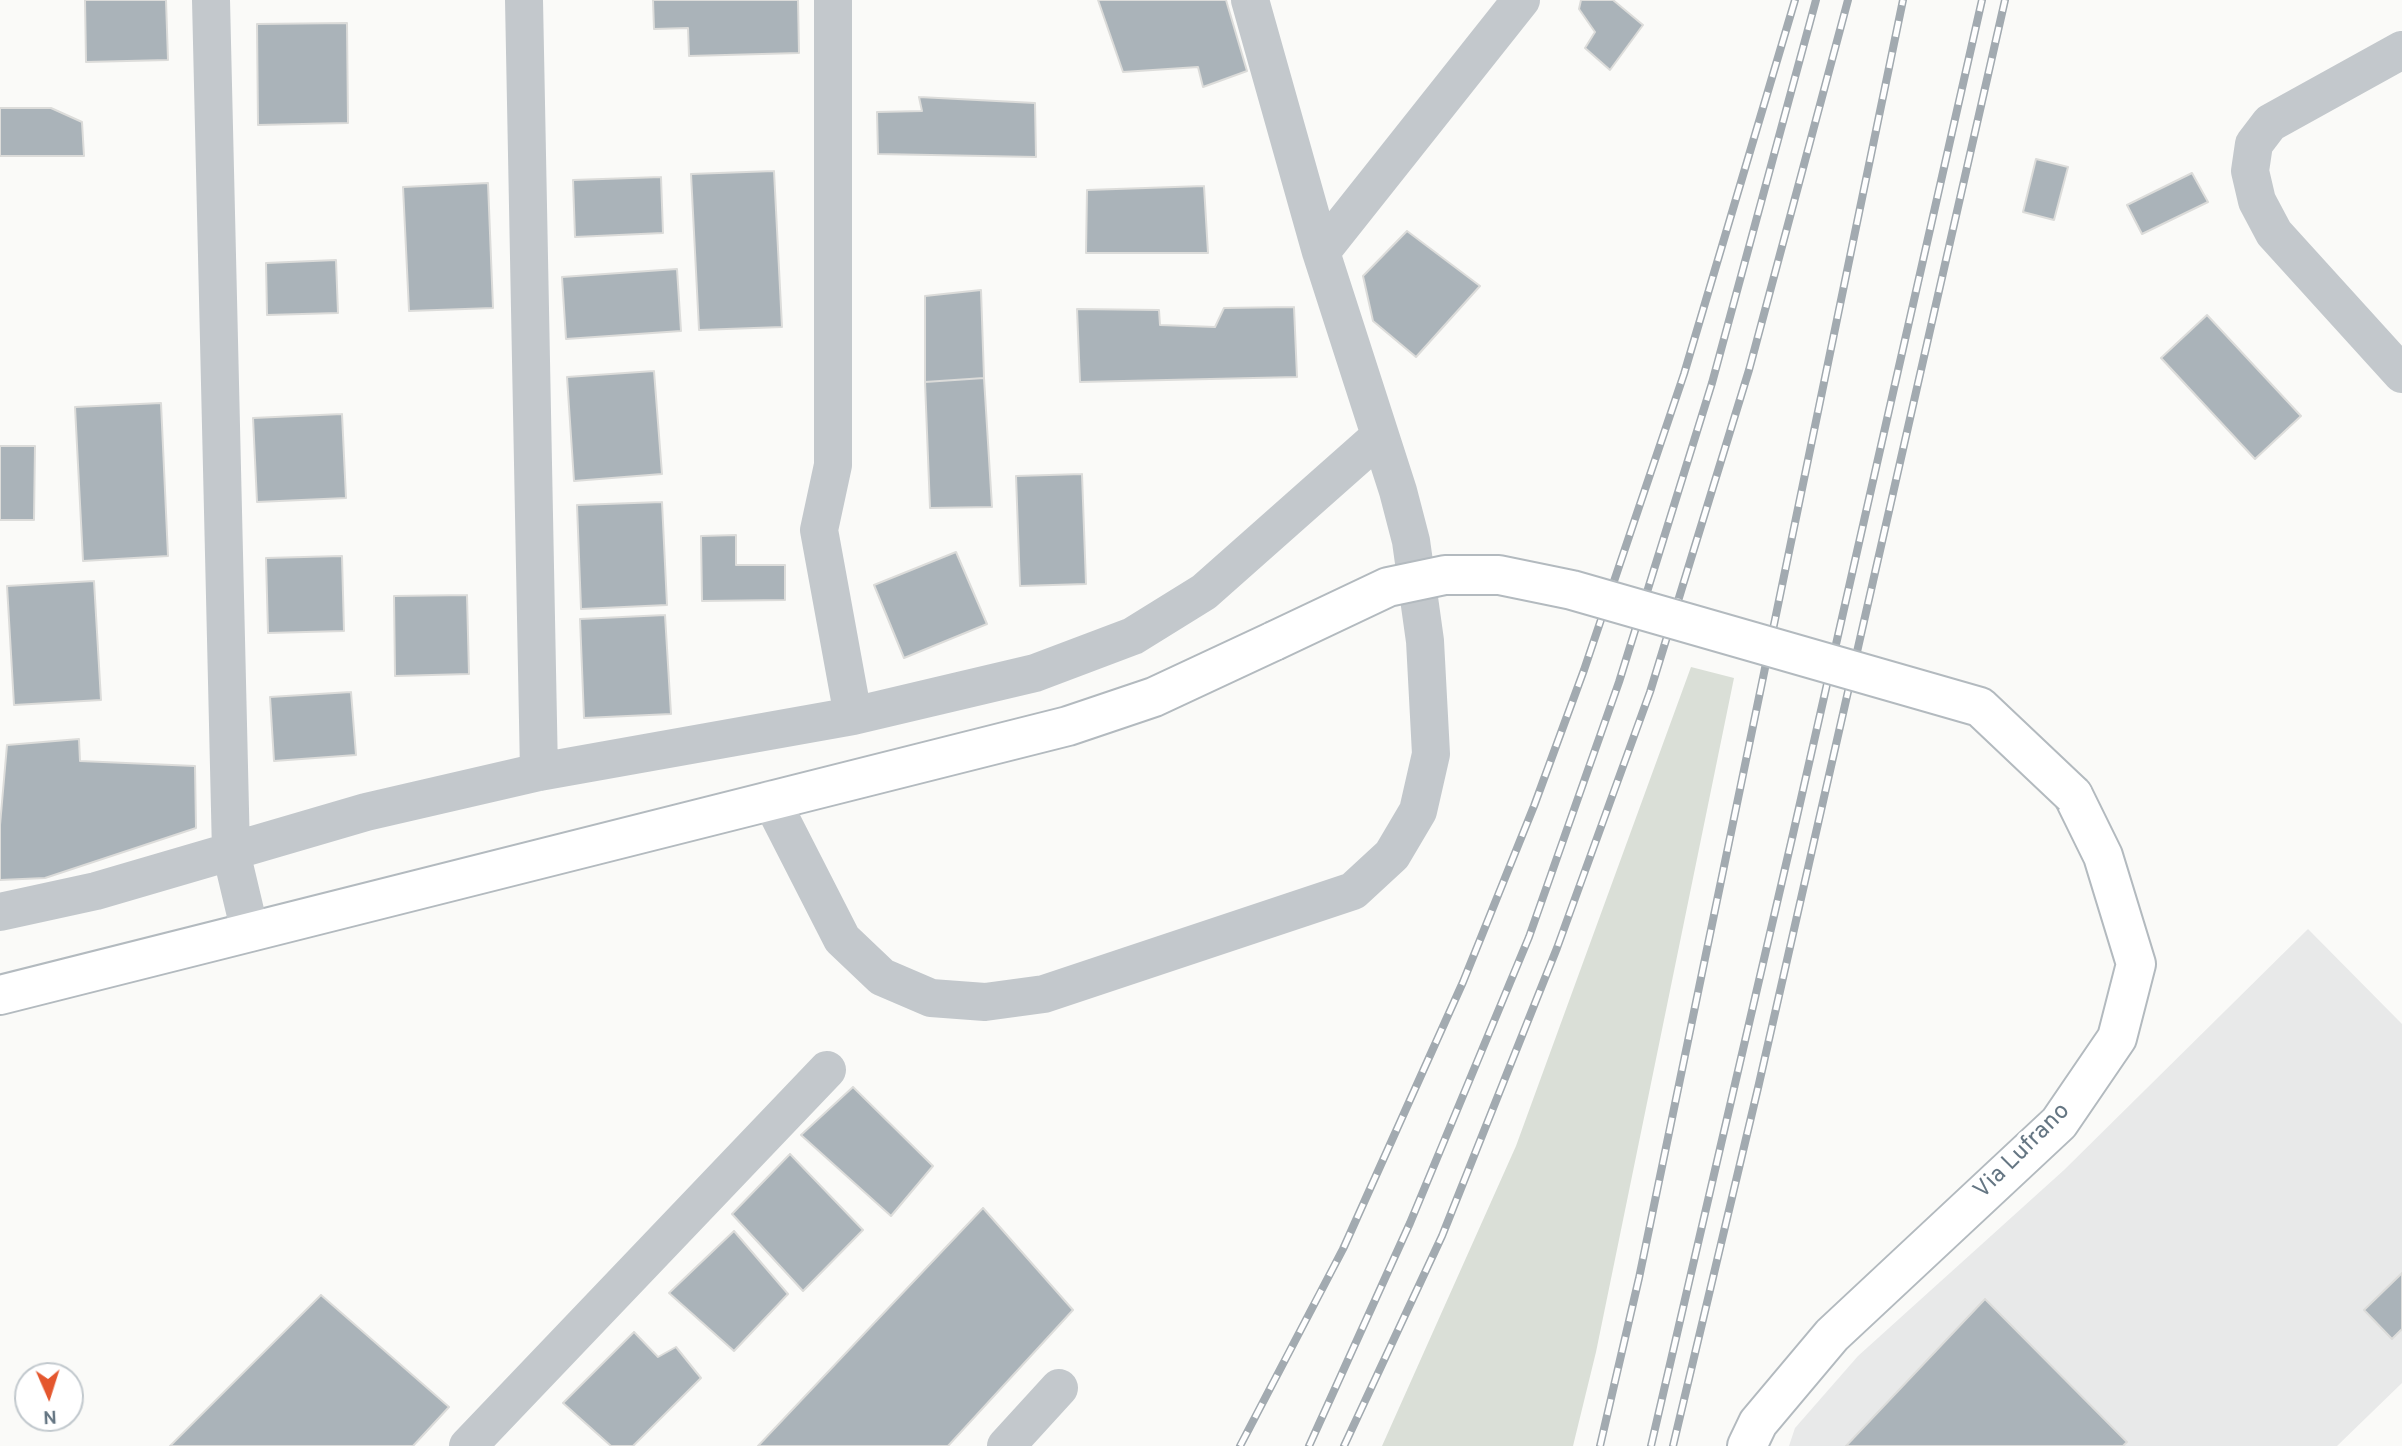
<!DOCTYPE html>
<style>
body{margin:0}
#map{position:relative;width:2402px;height:1446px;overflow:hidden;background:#fafaf8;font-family:Overpass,sans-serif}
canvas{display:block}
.north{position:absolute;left:14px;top:1362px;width:70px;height:70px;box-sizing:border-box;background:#fff;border:2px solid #c1c8cd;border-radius:50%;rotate:177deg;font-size:19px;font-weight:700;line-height:28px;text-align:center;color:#657683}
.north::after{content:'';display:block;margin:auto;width:24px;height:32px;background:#e4572e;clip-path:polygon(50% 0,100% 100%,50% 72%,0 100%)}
</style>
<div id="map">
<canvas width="2402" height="1446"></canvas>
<div class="north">N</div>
</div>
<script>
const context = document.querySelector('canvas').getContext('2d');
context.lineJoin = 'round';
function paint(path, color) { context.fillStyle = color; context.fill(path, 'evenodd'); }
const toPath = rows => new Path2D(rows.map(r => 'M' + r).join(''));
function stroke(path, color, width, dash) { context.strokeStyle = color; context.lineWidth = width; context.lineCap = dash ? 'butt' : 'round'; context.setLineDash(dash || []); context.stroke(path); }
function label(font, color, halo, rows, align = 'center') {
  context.font = font + ' Overpass,sans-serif'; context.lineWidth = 7; context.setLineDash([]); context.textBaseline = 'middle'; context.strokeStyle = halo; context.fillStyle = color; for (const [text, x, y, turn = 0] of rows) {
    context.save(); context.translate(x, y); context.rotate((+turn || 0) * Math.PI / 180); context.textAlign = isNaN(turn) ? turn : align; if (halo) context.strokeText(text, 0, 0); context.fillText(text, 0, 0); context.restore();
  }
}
const built = toPath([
 [2308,929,2402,1024,2402,1383,2337,1446,1789,1446,1795,1428,1858,1356,2064,1170]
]);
const green = toPath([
 [1691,667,1734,678,1596,1352,1573,1446,1382,1446,1516,1146]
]);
const building = toPath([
 [85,0,166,0,168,60,86,62,85,0],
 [653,0,798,0,799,53,689,56,688,28,654,29,653,0],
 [1098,0,1226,0,1247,71,1203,87,1198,67,1123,72,1098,0],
 [1581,0,1613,0,1643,25,1610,70,1585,48,1595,32,1579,9,1581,0],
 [347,23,348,123,258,125,257,24,347,23],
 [919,97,1035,103,1036,157,878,154,877,112,922,111,919,97],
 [0,108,51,108,82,122,84,156,0,156,0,108],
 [2036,159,2068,167,2054,220,2023,212,2036,159],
 [774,171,782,327,699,330,691,174,774,171],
 [2192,173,2208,202,2142,234,2127,205,2192,173],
 [661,177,663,233,575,237,573,180,661,177],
 [488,183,493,308,409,311,403,187,488,183],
 [1204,186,1208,253,1086,253,1087,190,1204,186],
 [1407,231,1480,286,1416,357,1373,321,1363,276,1407,231],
 [336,260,338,313,267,315,266,263,336,260],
 [677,269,681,331,566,339,562,277,677,269],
 [981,290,984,378,925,382,925,296,981,290],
 [1294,307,1297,377,1080,382,1077,309,1159,310,1160,325,1215,327,1224,308,1294,307],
 [2207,315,2301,416,2255,459,2161,358,2207,315],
 [654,371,662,474,574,481,567,377,654,371],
 [984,378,992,507,930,508,925,382,984,378],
 [161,403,168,556,83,561,75,407,161,403],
 [342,414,346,498,257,502,253,418,342,414],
 [0,446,35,446,34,520,0,520,0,446],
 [1082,474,1086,584,1020,586,1016,476,1082,474],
 [662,502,667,605,581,609,577,505,662,502],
 [736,535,736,565,785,565,785,600,702,601,701,536,736,535],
 [956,552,987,624,904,658,874,585,956,552],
 [342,556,344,631,268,633,266,558,342,556],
 [94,581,101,700,14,705,7,586,94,581],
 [467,595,469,674,395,676,394,596,467,595],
 [665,615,671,714,584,718,580,619,665,615],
 [351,692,356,755,274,761,270,697,351,692],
 [79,739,80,761,195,766,196,828,45,878,0,880,0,825,7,745,79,739],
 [853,1087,933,1166,891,1216,801,1135,853,1087],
 [790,1154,863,1230,803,1291,732,1214,790,1154],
 [983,1208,1073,1310,948,1446,758,1446,983,1208],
 [734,1231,788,1294,734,1351,669,1293,734,1231],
 [2402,1273,2402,1329,2392,1339,2364,1310,2402,1273],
 [321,1295,449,1407,413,1446,170,1446,321,1295],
 [1985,1299,2127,1442,2123,1446,1846,1446,1985,1299],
 [634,1332,658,1357,676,1347,701,1378,633,1446,611,1446,563,1403,634,1332]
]);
const street = toPath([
 [211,0,231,852,250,932],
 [524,0,539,772],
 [833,0,833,465,819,530,853,716],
 [2402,50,2270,123,2254,144,2250,171,2257,201,2274,233,2402,374],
 [1321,252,1521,0],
 [771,800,842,939,882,977,931,998,985,1002,1044,994,1353,891,1392,855,1418,811,1431,754,1425,641,1411,541,1398,491,1321,252,1250,0],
 [0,912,96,891,366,812,539,772,853,716,1035,673,1133,636,1204,592,1379,437],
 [468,1446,827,1070],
 [1006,1446,1059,1388]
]);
const secondary = toPath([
 [0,995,1068,726,1154,697,1274,641],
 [1747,1446,1758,1423,1832,1335,2059,1123,2117,1038,2136,964,2103,856,2073,795]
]);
const rail = toPath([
 [1240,1446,1343,1249,1463,982,1534,806,1584,670,1684,374,1795,0],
 [1309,1446,1410,1223,1529,937,1619,682,1712,383,1816,0],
 [1344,1446,1442,1236,1557,948,1650,692,1749,370,1848,0],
 [1600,1446,1639,1278,1903,0],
 [1651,1446,1793,834,1982,0],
 [1673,1446,1758,1088,2005,0]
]);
const secondaryBridge = toPath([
 [1274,641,1388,587,1445,575,1499,575,1572,590,1980,707,2073,795]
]);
const streetNames = [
 ["Via Lufrano",2023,1152,-45]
];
paint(built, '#e8e9e9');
paint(green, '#dadfd7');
paint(building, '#aab3b9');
stroke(building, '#dcdcda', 2);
stroke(secondary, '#b3babf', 42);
stroke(street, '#c3c8cc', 38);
stroke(secondary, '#fff', 38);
stroke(rail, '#a2aab0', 8);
stroke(rail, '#fff', 5, [16]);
stroke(secondaryBridge, '#b3babf', 42, []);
stroke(secondaryBridge, '#fff', 38);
label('24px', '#657683', '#fff', streetNames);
</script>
